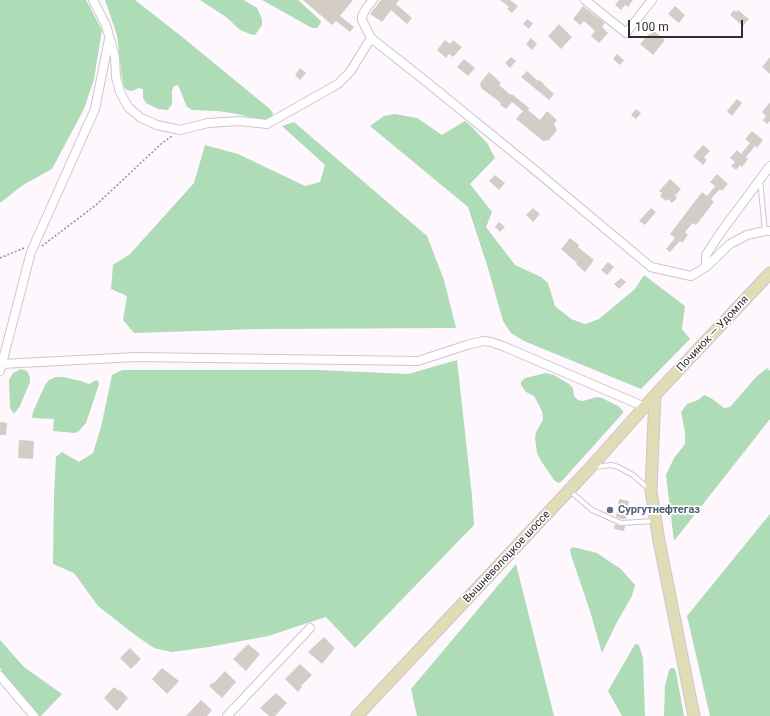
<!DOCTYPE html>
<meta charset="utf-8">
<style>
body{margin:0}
#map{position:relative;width:770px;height:716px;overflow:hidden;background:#fff7fe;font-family:Roboto,sans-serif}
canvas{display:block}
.scale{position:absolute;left:628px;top:20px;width:115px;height:18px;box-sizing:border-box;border:2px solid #302d2f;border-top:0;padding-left:5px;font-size:12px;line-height:14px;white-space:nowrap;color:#302d2f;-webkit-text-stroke:3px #fff;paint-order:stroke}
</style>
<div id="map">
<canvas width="770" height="716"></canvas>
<div class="scale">100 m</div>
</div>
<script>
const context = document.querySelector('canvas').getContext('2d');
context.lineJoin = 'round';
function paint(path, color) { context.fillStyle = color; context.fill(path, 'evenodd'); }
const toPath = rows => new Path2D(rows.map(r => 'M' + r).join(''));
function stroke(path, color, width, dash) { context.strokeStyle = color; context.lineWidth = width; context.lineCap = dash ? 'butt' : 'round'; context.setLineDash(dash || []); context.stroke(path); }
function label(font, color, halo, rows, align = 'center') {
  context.font = font + ' Roboto,sans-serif'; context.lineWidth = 3.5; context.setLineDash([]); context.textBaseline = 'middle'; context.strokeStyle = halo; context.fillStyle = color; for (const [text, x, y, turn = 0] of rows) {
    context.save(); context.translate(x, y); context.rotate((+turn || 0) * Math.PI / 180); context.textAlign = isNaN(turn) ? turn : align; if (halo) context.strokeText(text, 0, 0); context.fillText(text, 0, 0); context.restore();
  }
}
const green = toPath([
 [0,0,86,0,102,30,94,79,84,109,52,169,23,185,0,203],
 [105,0,135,0,181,36,270,109,273,113,272,117,269,120,261,120,237,114,218,111,192,110,187,107,178,85,174,86,172,91,172,104,168,110,158,109,146,103,143,98,143,89,139,88,132,91,127,90,124,87,122,78,117,35],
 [200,0,244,0,257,8,262,19,262,25,255,35,250,34,240,30,226,17],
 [262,0,298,0,321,21,320,24,317,28,312,28],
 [395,114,417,118,442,135,465,121,472,127,487,143,495,158,470,184,492,212,486,227,515,265,541,277,548,283,555,306,571,319,585,324,599,319,635,289,644,275,685,306,682,329,690,339,641,389,524,341,511,333,503,321,488,268,468,207,370,126,384,116],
 [294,122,427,236,444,280,456,328,260,329,134,333,123,320,127,296,111,289,113,265,130,254,194,183,205,145,238,154,305,186,320,182,325,165,282,126],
 [457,360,472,496,474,525,355,648,326,617,268,636,209,647,172,652,154,648,135,635,98,606,74,573,53,564,54,493,56,457,62,452,79,462,93,453,101,427,112,375,122,370,318,370,408,374],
 [767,368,770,371,770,419,674,541,666,475,674,458,685,444,685,432,681,412,687,404,698,400,704,395,711,398,724,408,730,407,756,377],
 [21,369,27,371,30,377,30,382,20,406,14,414,10,408,9,380,13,373],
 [546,373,554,375,569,384,573,388,574,396,578,400,583,401,597,397,602,398,618,406,623,411,623,413,561,482,558,483,554,480,541,461,537,453,535,438,536,432,543,420,542,411,534,396,526,392,521,385,521,382,525,378],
 [55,377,63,377,81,381,89,384,96,380,98,381,99,384,86,423,79,431,75,433,53,431,54,419,32,418,33,412,45,385,49,380],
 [770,514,770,716,710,716,687,616],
 [573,547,597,553,621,569,635,585,632,596,617,622,602,653,590,611,571,555,570,549],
 [516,564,554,716,417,716,411,689],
 [0,640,24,667,62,694,41,716,39,716,4,677,0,667],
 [635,644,639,645,643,658,645,716,622,716,608,691],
 [671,668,674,668,676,672,684,716,664,716,665,686,669,670]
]);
const building = toPath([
 [303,0,353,0,340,16,354,27,350,32,336,21,332,25],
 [381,0,399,0,396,4,412,18,407,24,391,10,382,22,370,14],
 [500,0,510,0,518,6,512,13,507,9,509,7],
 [619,0,633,0,628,7,625,5,621,10,615,5],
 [583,6,605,23,602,27,608,33,599,43,591,36,595,31,584,21,580,25,573,19],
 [675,6,685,15,679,23,668,14],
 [734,10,736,12,738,10,749,19,743,26,730,15],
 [527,19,533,23,529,29,523,24],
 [559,24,572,37,561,49,548,36],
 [654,31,665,40,653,55,640,44,649,34,650,35],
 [531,38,537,44,532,50,526,44],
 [445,40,450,44,453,40,462,47,453,57,449,54,446,58,437,50],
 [617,54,624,60,620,65,613,59],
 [511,57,516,61,510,68,505,63],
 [770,57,770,74,762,67],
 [464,59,475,68,468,76,457,67],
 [300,68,306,73,300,80,295,75],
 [527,71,538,81,539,80,544,84,543,84,554,94,549,100,521,77],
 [489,72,501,83,499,85,511,95,512,94,529,108,528,110,540,120,547,111,557,120,554,124,557,130,549,140,543,141,516,119,523,111,512,102,506,109,500,105,501,103,481,88,480,83],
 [737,99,742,103,732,116,727,111],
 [770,102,770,121,767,124,763,120,766,116,762,112],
 [636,109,641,113,636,119,631,115],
 [752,131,763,140,757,148,755,146,746,157,748,159,742,167,740,165,736,170,731,166,735,162,730,158,737,150,741,154,750,143,745,139],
 [703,145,710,151,704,157,707,160,703,165,693,156],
 [717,174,728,184,722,191,720,189,711,199,714,202,696,225,693,223,685,232,688,235,682,243,680,241,670,252,666,249,675,238,670,234,702,192,707,196,715,186,710,182],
 [495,175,505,183,499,190,489,181],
 [670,179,681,189,675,196,677,198,672,203,668,199,666,201,660,196,662,193,659,191],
 [533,208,540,214,533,222,526,215],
 [651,208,656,212,645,225,639,221],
 [499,222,505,227,500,232,495,227],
 [570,238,579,245,578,247,594,260,585,272,576,264,577,263,561,249],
 [608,262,614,267,607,275,601,270],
 [621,278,626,282,619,289,614,284],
 [0,422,7,423,6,435,0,435],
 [19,440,34,441,33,459,18,458],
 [619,499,629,501,626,519,622,519,616,517],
 [615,524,620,526,625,526,624,531,614,529],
 [324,637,335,648,322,664,308,652],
 [248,644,260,654,246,671,233,659],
 [130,648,141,659,131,669,120,658],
 [300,664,312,675,301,686,302,687,298,692,285,679],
 [162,668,179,681,167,694,152,679],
 [225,671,236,682,222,698,209,686,213,682,214,683],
 [114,687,119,691,120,690,128,698,117,711,104,698],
 [276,693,287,703,275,716,269,716,260,708],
 [201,700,212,710,207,716,186,716]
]);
const path = toPath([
 [42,246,96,205,161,144,172,136],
 [0,258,24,248]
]);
const lane = toPath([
 [760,180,765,231],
 [594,467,611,465,618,467,633,475,649,489],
 [570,491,592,510,621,523,655,521]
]);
const street = toPath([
 [93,0,106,25,115,57,116,77,120,92,128,107,141,118,157,125,180,130,208,123,239,121,267,124,338,84,350,72,371,38],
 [373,0,367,7,362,16,362,20,371,38,428,83,536,171,651,267,691,276,706,267,730,244,747,235,765,231,770,231],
 [585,0,626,33,652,0],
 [706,267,706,255,721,232,770,166],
 [2,364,136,357,418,361,467,345,483,341,491,342,505,347,645,407],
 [0,371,31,252,95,109,109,39],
 [0,676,34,716],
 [227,716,310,628]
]);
const secondary = toPath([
 [655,395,651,491,659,541,694,716],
 [357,716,590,468,655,395,770,273]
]);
const markers = [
 [610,510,4,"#5c6f8a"]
];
const streetNames = [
 ["Починок — Удомля",713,334,-47],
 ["Вышневолоцкое шоссе",507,557,-47]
];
const serviceNames = [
 ["Сургутнефтегаз",618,510]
];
paint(green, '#aedcb6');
paint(building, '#d4cdc7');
stroke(lane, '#cdc6cc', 6);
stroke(street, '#cdc6cc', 10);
stroke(secondary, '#cdc6cc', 13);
stroke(path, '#959094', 1.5, [2, 2]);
stroke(lane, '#fff', 4);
stroke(street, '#fff', 8);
stroke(secondary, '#e0dcb6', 11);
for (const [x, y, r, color] of markers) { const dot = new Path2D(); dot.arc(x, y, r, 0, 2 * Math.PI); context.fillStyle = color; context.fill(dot); stroke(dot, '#fff', 1.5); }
label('11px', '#302d2f', '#fff', streetNames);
label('bold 11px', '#4e5e75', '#fff', serviceNames, 'left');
</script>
